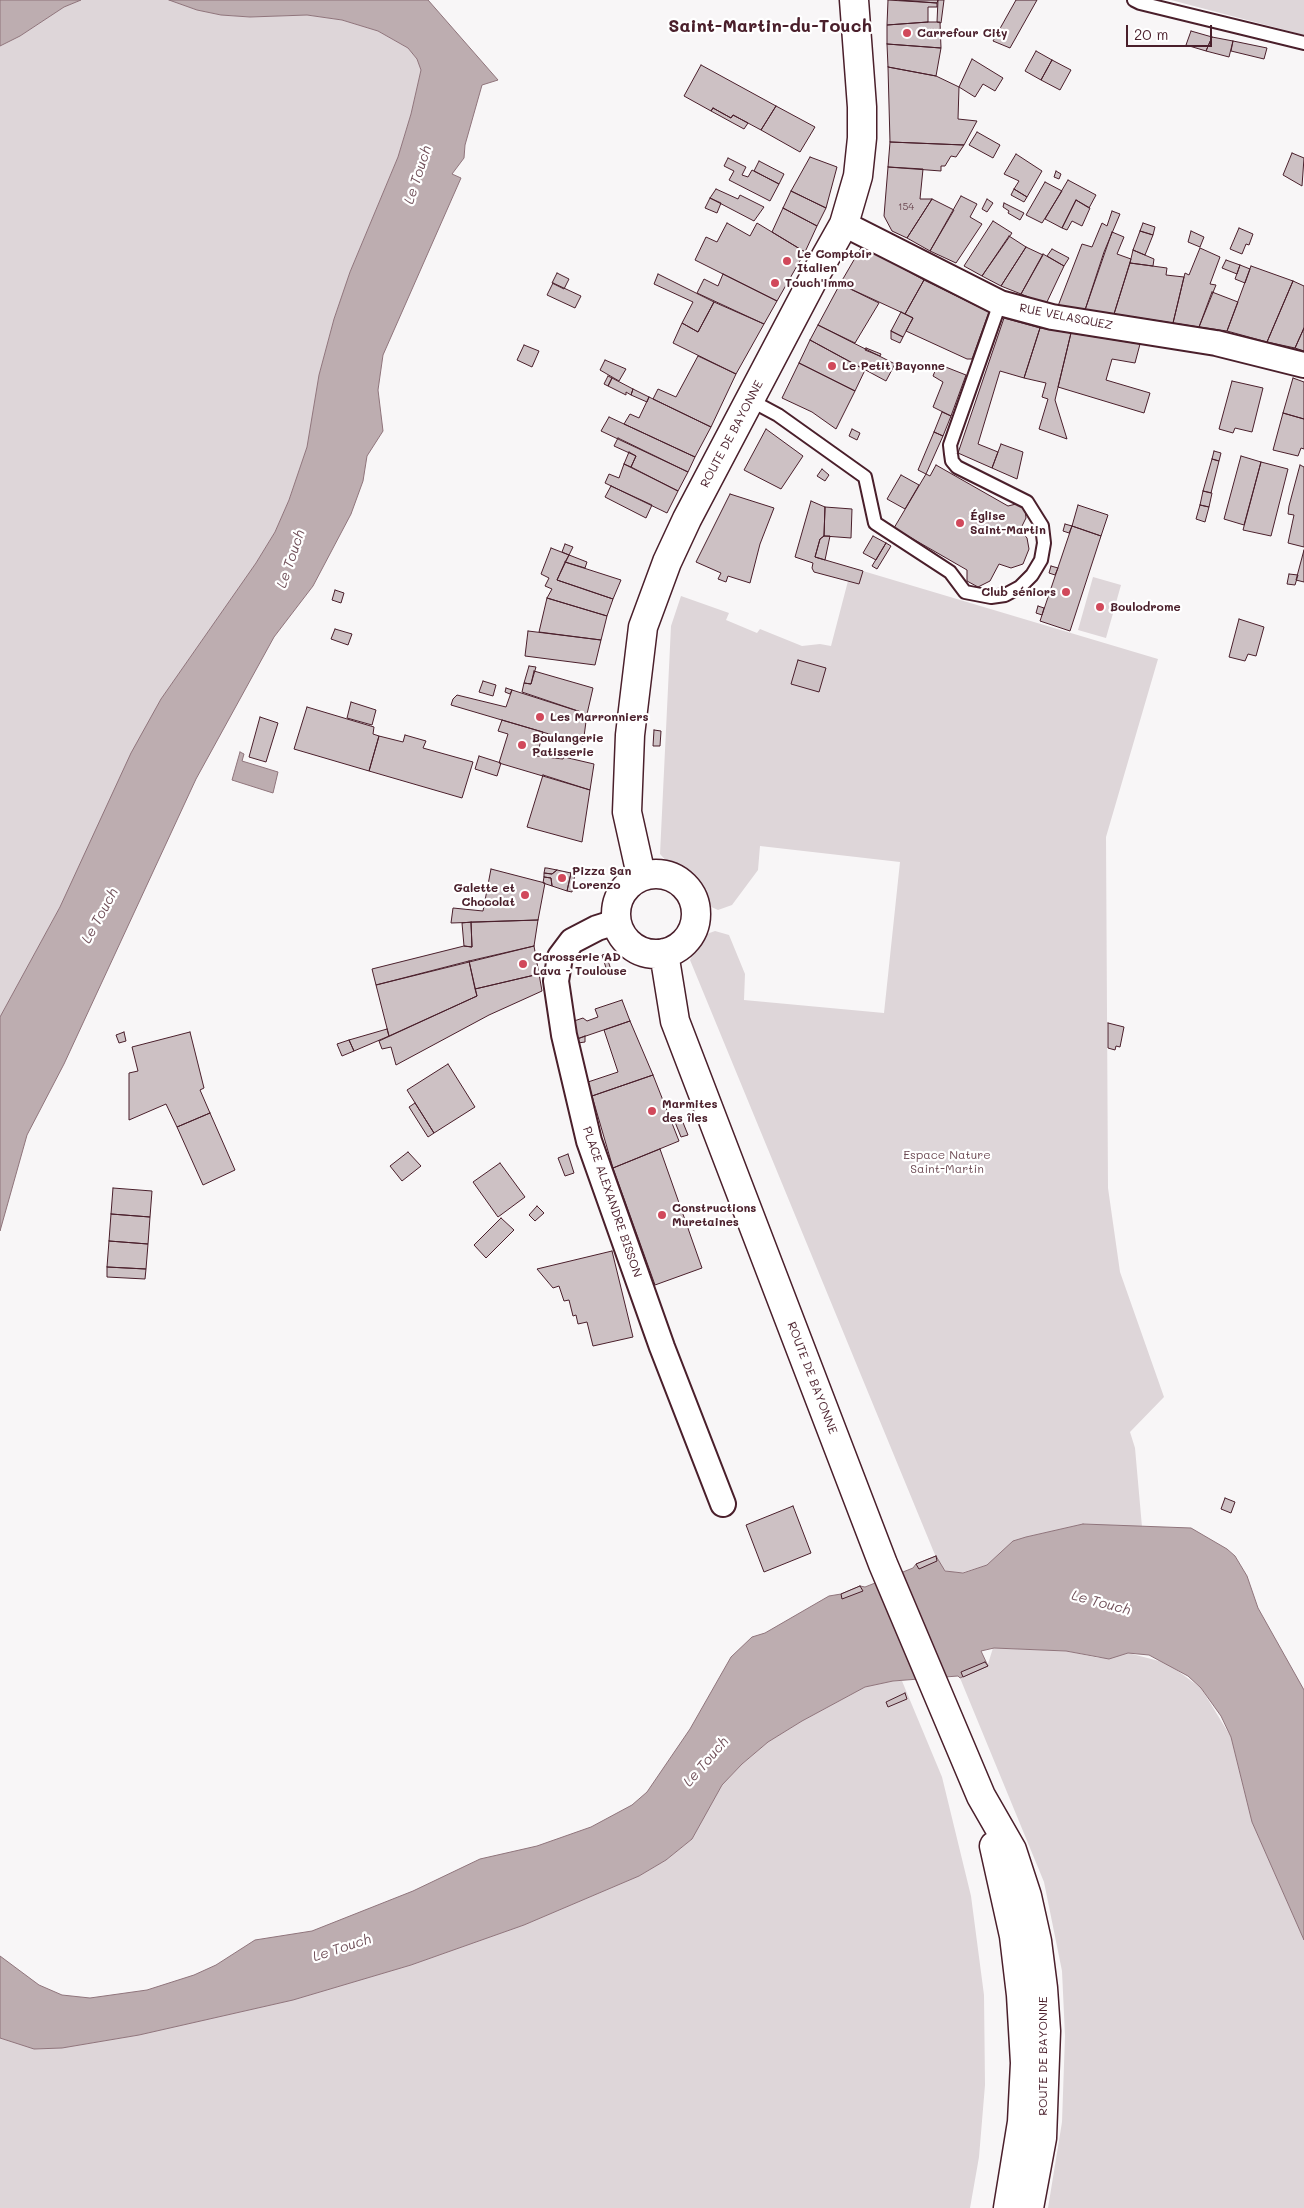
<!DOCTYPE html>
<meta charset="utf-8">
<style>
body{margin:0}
#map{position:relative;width:1304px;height:2208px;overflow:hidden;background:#f8f6f7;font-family:Mali,sans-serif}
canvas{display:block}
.scale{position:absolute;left:1126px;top:25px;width:86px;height:22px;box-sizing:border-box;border:2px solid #4a1f2b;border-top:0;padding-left:6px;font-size:15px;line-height:18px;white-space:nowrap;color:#4a1f2b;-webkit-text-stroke:4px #fff;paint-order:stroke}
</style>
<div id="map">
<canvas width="1304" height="2208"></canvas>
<div class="scale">20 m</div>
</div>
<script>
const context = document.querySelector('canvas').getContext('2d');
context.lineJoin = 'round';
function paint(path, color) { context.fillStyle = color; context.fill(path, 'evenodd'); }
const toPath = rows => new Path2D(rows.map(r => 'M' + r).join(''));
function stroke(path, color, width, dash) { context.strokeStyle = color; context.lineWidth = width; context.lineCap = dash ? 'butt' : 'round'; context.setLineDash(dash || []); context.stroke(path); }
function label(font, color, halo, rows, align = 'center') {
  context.font = font + ' Mali,sans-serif'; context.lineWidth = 4.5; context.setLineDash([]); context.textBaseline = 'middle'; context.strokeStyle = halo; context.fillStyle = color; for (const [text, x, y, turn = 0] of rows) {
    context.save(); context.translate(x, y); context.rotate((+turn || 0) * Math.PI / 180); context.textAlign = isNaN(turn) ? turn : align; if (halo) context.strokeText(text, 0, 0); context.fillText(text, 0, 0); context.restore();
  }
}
const green = toPath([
 [81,0,169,0,197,10,221,15,250,17,307,15,342,20,378,31,408,48,417,59,421,70,411,114,398,157,350,272,334,319,319,375,307,447,289,500,275,532,256,563,161,699,60,907,0,1017,0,46,20,36,64,7],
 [1171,0,1304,0,1304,35],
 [863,571,1158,659,1106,837,1108,1188,1120,1272,1164,1397,1130,1432,1135,1448,1142,1527,1083,1524,1026,1537,1014,1541,987,1565,964,1572,950,1573,940,1567,690,960,704,935,715,931,729,935,745,974,744,1000,884,1013,900,862,760,846,758,870,732,905,718,910,707,905,692,878,671,866,660,854,671,626,681,596,729,613,726,620,757,633,760,629,802,646,820,644,831,646,848,581,859,584],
 [1093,577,1121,585,1106,638,1078,630],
 [993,1648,1066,1651,1099,1658,1128,1653,1167,1663,1201,1688,1231,1737,1252,1822,1304,1940,1304,2208,1048,2208,1062,2122,1065,2036,1062,1971,1044,1882,960,1678,987,1667],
 [893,1681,902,1681,942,1777,971,1896,984,1995,985,2085,979,2157,970,2208,0,2208,0,2038,34,2049,62,2048,139,2035,293,2000,411,1965,524,1925,639,1876,666,1860,692,1839,722,1785,742,1764,768,1742,802,1721,865,1687]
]);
const water = toPath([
 [0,0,81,0,64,7,20,36,0,46,0,0],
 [169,0,428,0,498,80,482,85,465,145,464,158,452,174,461,178,383,355,378,390,383,431,367,456,363,481,351,514,313,586,274,637,196,779,64,1064,27,1135,0,1231,0,1017,60,907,131,753,161,699,256,563,275,532,289,500,307,447,319,375,334,319,350,272,398,157,411,114,421,70,417,59,408,48,378,31,342,20,307,15,250,17,221,15,197,10,169,0],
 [240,752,244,754,242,761,278,772,273,793,232,780,240,752],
 [1083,1524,1191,1528,1227,1549,1235,1556,1247,1576,1258,1608,1304,1690,1304,1940,1252,1822,1231,1737,1221,1716,1201,1688,1188,1676,1149,1655,1128,1653,1109,1659,1066,1651,994,1648,981,1651,988,1666,960,1678,958,1676,893,1681,865,1687,802,1721,768,1742,742,1764,722,1785,692,1839,666,1860,639,1876,524,1925,411,1965,293,2000,139,2035,62,2048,34,2049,0,2038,0,1956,39,1985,62,1995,90,1998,147,1990,194,1975,216,1965,255,1940,312,1931,413,1891,480,1859,537,1846,591,1827,632,1805,647,1792,690,1729,731,1657,752,1637,765,1633,829,1596,841,1594,860,1586,865,1587,913,1568,916,1564,936,1556,945,1571,963,1573,987,1565,1013,1541,1026,1537,1083,1524]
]);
const building = toPath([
 [888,0,937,3,937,7,928,7,928,22,887,25,888,0],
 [899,0,938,0,937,3,899,0],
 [938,0,944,0,941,23,937,22,938,0],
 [1016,0,1037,0,1010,48,993,41,1016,0],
 [928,22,940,22,941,48,887,44,887,25,928,22],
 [1191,31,1212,37,1206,51,1186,45,1191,31],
 [1212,37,1233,41,1229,57,1206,51,1212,37],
 [1233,41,1267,48,1264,59,1231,51,1233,41],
 [887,44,941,48,936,76,888,67,887,44],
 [1036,51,1052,60,1041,80,1025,71,1036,51],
 [972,59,1003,78,995,91,983,84,975,97,959,87,972,59],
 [1052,60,1071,70,1060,90,1041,80,1052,60],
 [701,65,776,106,761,130,733,115,731,118,713,108,711,111,684,96,701,65],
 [888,67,936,76,959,87,958,119,977,121,964,145,890,142,888,67],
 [776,106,815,127,800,152,761,130,776,106],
 [713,108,731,118,733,115,748,123,744,129,711,111,713,108],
 [977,132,1000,145,993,158,969,145,977,132],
 [890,142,964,145,956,157,951,156,945,166,941,166,941,171,888,167,890,142],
 [1292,153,1304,158,1302,186,1283,175,1292,153],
 [1016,154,1042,171,1027,197,1014,189,1019,181,1004,174,1016,154],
 [810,157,837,167,826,208,791,191,810,157],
 [728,158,746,167,742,175,748,177,752,170,779,184,770,201,729,180,734,171,724,166,728,158],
 [759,161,784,174,779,184,754,171,759,161],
 [888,167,923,169,920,199,932,199,907,238,892,231,884,216,888,167],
 [1056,171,1061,174,1059,179,1054,177,1056,171],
 [1068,180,1096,195,1089,208,1076,200,1062,228,1045,219,1068,180],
 [1045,182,1062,191,1042,223,1026,215,1045,182],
 [716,189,738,199,740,195,764,207,754,221,710,198,716,189],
 [1014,189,1027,197,1024,202,1011,195,1014,189],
 [791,191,826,208,817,226,783,208,791,191],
 [961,196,977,204,970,217,982,224,956,263,930,251,961,196],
 [710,198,721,203,717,213,705,208,710,198],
 [932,199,954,210,930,251,907,238,932,199],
 [987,199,993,203,987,212,982,209,987,199],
 [1076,200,1090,208,1082,226,1072,221,1067,230,1062,228,1076,200],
 [1004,203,1024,213,1020,220,1008,213,1009,211,1003,207,1004,203],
 [783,208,817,226,805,252,772,232,783,208],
 [1112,211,1120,214,1104,252,1085,310,1058,306,1082,244,1092,247,1102,223,1107,226,1112,211],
 [993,221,1012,233,982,276,964,266,993,221],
 [727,223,750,236,757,223,805,252,777,301,695,260,706,237,717,242,727,223],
 [1143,223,1155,227,1153,235,1140,231,1143,223],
 [1239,228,1253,234,1249,245,1246,244,1242,254,1230,249,1239,228],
 [1140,231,1153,235,1145,255,1133,250,1140,231],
 [1191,231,1204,237,1200,247,1188,242,1191,231],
 [1112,232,1124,237,1117,254,1131,259,1114,314,1085,310,1112,232],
 [1009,236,1026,247,1001,286,982,276,1009,236],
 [862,246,924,280,905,314,840,284,862,246],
 [1026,247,1043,255,1021,294,1001,286,1026,247],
 [1200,248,1220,257,1210,284,1216,285,1199,327,1173,323,1185,273,1189,275,1200,248],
 [1052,249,1069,258,1064,266,1047,256,1052,249],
 [1133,250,1154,259,1153,266,1130,263,1133,250],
 [1043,254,1064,266,1046,304,1021,294,1043,254],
 [1226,260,1240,265,1237,274,1222,268,1226,260],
 [1130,263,1167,268,1166,275,1184,277,1173,323,1114,314,1130,263],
 [1240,265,1250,269,1245,283,1235,279,1240,265],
 [1251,266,1293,281,1267,342,1227,331,1251,266],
 [557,273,569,279,564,289,552,283,557,273],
 [658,274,714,302,698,332,682,323,693,302,654,284,658,274],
 [723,274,777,301,764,324,697,293,704,279,718,286,723,274],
 [924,280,989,312,972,359,967,359,906,331,913,318,905,314,924,280],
 [1293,281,1304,286,1304,328,1295,348,1267,342,1293,281],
 [553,283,581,296,575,308,547,295,553,283],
 [840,284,879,303,855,343,818,325,840,284],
 [1212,292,1238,302,1227,331,1199,327,1212,292],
 [714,302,764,324,736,374,673,343,682,323,698,332,714,302],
 [901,312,913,318,903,337,891,331,901,312],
 [1004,318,1040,328,1024,378,1000,371,978,444,998,452,992,468,958,453,1004,318],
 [818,325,895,364,886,381,810,340,818,325],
 [1040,328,1071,333,1055,400,1067,439,1039,429,1048,399,1042,397,1046,383,1024,378,1040,328],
 [1304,328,1304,351,1295,348,1304,328],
 [891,331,903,337,900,343,891,339,891,331],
 [1071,333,1140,344,1135,363,1112,359,1106,380,1150,393,1144,413,1058,387,1071,333],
 [810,340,865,370,855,391,799,363,810,340],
 [524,345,539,351,532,367,517,360,524,345],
 [866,348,881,354,880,356,865,350,866,348],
 [698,356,736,374,711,427,653,399,658,389,676,397,698,356],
 [605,360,626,369,619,381,600,370,605,360],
 [799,363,855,391,836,429,812,412,782,398,799,363],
 [938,364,966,375,951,416,933,407,943,382,933,376,938,364],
 [608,376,612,378,608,386,604,384,608,376],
 [612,378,633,389,631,395,626,392,626,395,608,386,612,378],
 [1293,378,1304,382,1304,419,1283,413,1293,378],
 [1232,381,1263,388,1252,432,1235,428,1233,433,1219,429,1232,381],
 [633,389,649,397,647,402,631,395,633,389],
 [649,397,711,427,695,457,624,424,630,414,639,418,649,397],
 [942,412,951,416,943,436,934,432,942,412],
 [1283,413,1304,419,1304,449,1301,448,1298,456,1273,450,1283,413],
 [609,417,695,457,688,472,601,431,609,417],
 [766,429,803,456,781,489,744,470,766,429],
 [852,429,860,433,857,440,849,436,852,429],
 [934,432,943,436,926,474,918,470,934,432],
 [618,438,688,472,678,491,631,467,636,456,614,446,618,438],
 [1001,444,1023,452,1017,479,992,468,1001,444],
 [1214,451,1221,453,1219,461,1212,459,1214,451],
 [629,452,636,456,631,467,624,464,629,452],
 [1241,456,1261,462,1244,525,1224,519,1241,456],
 [1212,459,1219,461,1211,493,1203,491,1212,459],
 [1261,462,1288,469,1271,536,1243,530,1261,462],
 [624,464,678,491,667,513,605,483,609,474,619,478,624,464],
 [936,465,1008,506,1016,504,1025,509,1026,518,1020,530,1027,538,1029,549,1023,564,1011,568,999,564,990,581,978,587,967,581,967,570,894,528,926,474,930,476,936,465],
 [1300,465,1304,467,1304,547,1288,543,1294,515,1288,514,1289,506,1300,465],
 [822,469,829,475,825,481,817,476,822,469],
 [901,475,919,485,905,509,887,499,901,475],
 [611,486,652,505,646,518,605,497,611,486],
 [1203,491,1212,493,1209,507,1200,505,1203,491],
 [730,494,774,508,760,544,750,583,728,576,726,582,718,579,721,573,696,562,730,494],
 [811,501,825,507,824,536,820,539,815,557,863,571,859,584,814,572,812,568,813,563,795,557,811,501],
 [1078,505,1108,515,1101,536,1072,526,1078,505],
 [1200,505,1209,507,1205,522,1196,519,1200,505],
 [825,507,852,509,851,538,824,536,825,507],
 [1065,524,1072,526,1069,533,1063,531,1065,524],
 [1072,526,1101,536,1070,631,1040,621,1072,526],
 [824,536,830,536,825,560,815,557,820,539,824,536],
 [873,536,886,543,876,560,863,553,873,536],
 [886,543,891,546,877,569,872,566,886,543],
 [565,544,573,547,569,555,562,552,565,544],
 [551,548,569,555,557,580,613,599,607,616,547,598,552,589,545,586,549,578,541,574,551,548],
 [1304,550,1304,582,1296,580,1304,550],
 [569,555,587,562,585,568,565,562,569,555],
 [565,562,621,580,613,599,557,580,565,562],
 [1051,566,1058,568,1055,575,1049,573,1051,566],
 [1289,574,1298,575,1295,585,1287,584,1289,574],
 [335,590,344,593,341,603,332,600,335,590],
 [547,598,607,616,601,640,539,632,547,598],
 [1038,606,1044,608,1042,615,1036,613,1038,606],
 [1239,619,1264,627,1256,656,1248,654,1245,661,1229,657,1239,619],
 [335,629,352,634,348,645,331,639,335,629],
 [528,631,601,640,595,665,525,656,528,631],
 [798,660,826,668,819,692,791,684,798,660],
 [529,666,536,667,531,684,524,683,529,666],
 [534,671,593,688,587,714,522,692,524,683,531,684,534,671],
 [483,681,496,685,493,696,479,692,483,681],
 [506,688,512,690,510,694,505,692,506,688],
 [512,690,587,714,583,744,451,705,453,699,457,695,506,707,512,690],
 [351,702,376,710,372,725,347,718,351,702],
 [307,707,374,727,373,734,379,736,369,771,294,749,307,707],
 [260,717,278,723,266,762,249,757,260,717],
 [502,720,543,732,537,756,563,759,564,757,594,764,590,790,499,763,508,734,498,731,502,720],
 [654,730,661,731,660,746,653,746,654,730],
 [405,735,426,741,423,748,473,762,462,798,369,771,379,736,403,742,405,735],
 [479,756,501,763,497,776,475,769,479,756],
 [543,775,590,790,582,842,527,827,543,775],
 [545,868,547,868,557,870,552,874,544,873,545,868],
 [491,869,545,883,538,920,451,923,453,908,483,911,491,869],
 [557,870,571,873,567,891,552,886,551,878,544,877,544,873,552,874,557,870],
 [571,873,575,874,572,892,567,891,571,873],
 [544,877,551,878,552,886,543,883,544,877],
 [538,920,534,946,376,985,372,969,464,946,472,947,471,922,538,920],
 [471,922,472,947,464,946,462,923,471,922],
 [534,946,539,974,475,989,469,961,534,946],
 [606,954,611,970,607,971,602,955,606,954],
 [469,961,477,996,389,1036,376,985,469,961],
 [539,974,542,991,489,1015,396,1065,391,1047,382,1049,379,1041,477,996,475,989,539,974],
 [622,1000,630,1021,577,1039,574,1021,583,1018,587,1021,598,1017,595,1009,622,1000],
 [630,1021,653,1075,592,1096,588,1082,618,1072,604,1030,630,1021],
 [1108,1023,1124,1027,1120,1047,1116,1046,1115,1050,1108,1048,1108,1023],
 [387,1029,389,1036,354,1051,349,1040,387,1029],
 [124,1032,126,1041,119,1043,116,1035,124,1032],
 [190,1032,204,1088,200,1090,210,1113,177,1127,166,1104,129,1120,129,1073,138,1071,132,1047,190,1032],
 [585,1036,585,1042,578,1043,577,1039,585,1036],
 [349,1040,354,1051,342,1056,337,1044,349,1040],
 [448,1064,475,1107,434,1133,407,1090,448,1064],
 [653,1075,679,1141,613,1168,592,1096,653,1075],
 [415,1103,434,1133,428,1137,409,1107,415,1103],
 [210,1113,235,1170,203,1185,177,1127,210,1113],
 [682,1120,688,1135,681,1137,675,1122,682,1120],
 [660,1149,702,1268,655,1285,613,1168,660,1149],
 [408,1152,421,1166,402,1181,390,1166,408,1152],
 [568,1154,574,1173,565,1176,558,1158,568,1154],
 [500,1163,525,1197,498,1217,473,1182,500,1163],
 [113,1188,152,1191,150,1217,111,1214,113,1188],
 [537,1206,544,1213,535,1221,529,1215,537,1206],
 [111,1214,150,1217,148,1244,109,1241,111,1214],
 [501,1218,514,1230,486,1258,474,1245,501,1218],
 [109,1241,148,1244,146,1269,107,1267,109,1241],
 [612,1251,633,1337,593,1346,587,1322,578,1324,576,1315,573,1316,569,1300,564,1301,559,1286,553,1288,537,1269,612,1251],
 [107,1267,146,1269,145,1279,107,1277,107,1267],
 [1225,1498,1235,1502,1231,1513,1221,1509,1225,1498],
 [793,1506,811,1553,764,1572,746,1525,793,1506],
 [936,1556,937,1561,919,1569,916,1564,936,1556],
 [860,1586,863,1591,842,1599,841,1594,860,1586],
 [985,1662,988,1666,963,1677,961,1672,985,1662],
 [905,1693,907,1699,888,1707,886,1702,905,1693]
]);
const lane = toPath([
 [1134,0,1140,3,1304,43],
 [750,400,778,415,865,477,875,523,950,572,965,592,991,597,1005,595,1020,587,1032,575,1041,560,1044,543,1042,526,1027,502,957,467,952,461,951,454,950,445,1000,303]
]);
const street = toPath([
 [844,224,1000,303,1052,317,1216,343,1304,365],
 [616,922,597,928,572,941,560,957,556,981,564,1035,589,1141,662,1347,723,1504]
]);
const secondary = toPath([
 '616 914a40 40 0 1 1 80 0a40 40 0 1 1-80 0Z',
 [641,875,627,812,630,735,643,627,667,562,687,519,817,272,844,224,858,176,862,138,862,107,854,0],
 [664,953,675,1021,883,1564,981,1796,1012,1850,1027,1896,1037,1941,1043,1988,1046,2031,1042,2138,1029,2208],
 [994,1846,1014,1936,1021,1995,1025,2063,1022,2122,1008,2208]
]);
const markers = [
 [907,33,5,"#d1495b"],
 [787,261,5,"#d1495b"],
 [775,283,5,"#d1495b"],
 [832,366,5,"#d1495b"],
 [960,523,5,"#d1495b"],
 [1066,592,5,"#d1495b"],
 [1100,607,5,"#d1495b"],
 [540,717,5,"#d1495b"],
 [522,745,5,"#d1495b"],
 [562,878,5,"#d1495b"],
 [525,895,5,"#d1495b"],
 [523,964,5,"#d1495b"],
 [652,1111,5,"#d1495b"],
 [662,1215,5,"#d1495b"]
];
const numberNames = [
 ["154",906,207]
];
const poiNames = [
 ["Carrefour City",917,33],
 ["Le Comptoir",797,254],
 ["Italien",797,268],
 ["Touch'immo",785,283],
 ["Le Petit Bayonne",842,366],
 ["Église",970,516],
 ["Saint-Martin",970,530],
 ["Club séniors",1056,592,"right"],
 ["Boulodrome",1110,607],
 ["Les Marronniers",550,717],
 ["Boulangerie",532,738],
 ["Patisserie",532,752],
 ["Pizza San",572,871],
 ["Lorenzo",572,885],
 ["Galette et",515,888,"right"],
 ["Chocolat",515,902,"right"],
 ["Carosserie AD",533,957],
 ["Lava - Toulouse",533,971],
 ["Marmites",662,1104],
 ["des îles",662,1118],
 ["Constructions",672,1208],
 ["Muretaines",672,1222]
];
const streetNames = [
 ["RUE VELASQUEZ",1066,317,11],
 ["ROUTE DE BAYONNE",732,434,-62],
 ["PLACE ALEXANDRE BISSON",612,1202,71],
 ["ROUTE DE BAYONNE",812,1378,69],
 ["ROUTE DE BAYONNE",1043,2056,-90]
];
const parkNames = [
 ["Espace Nature",947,1155],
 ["Saint-Martin",947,1169]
];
const waterNames = [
 ["Le Touch",418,175,-72],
 ["Le Touch",291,559,-71],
 ["Le Touch",100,916,-61],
 ["Le Touch",1101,1603,15],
 ["Le Touch",706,1762,-49],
 ["Le Touch",342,1948,-18]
];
const districtNames = [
 ["Saint-Martin-du-Touch",770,26]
];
paint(green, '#ded6d9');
paint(water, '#bdadb0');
stroke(water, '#8f747b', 1);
paint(building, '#cdc1c4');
stroke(building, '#4a1f2b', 1);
stroke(lane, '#4a1f2b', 16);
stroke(street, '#4a1f2b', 28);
stroke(secondary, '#4a1f2b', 31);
stroke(lane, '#fff', 12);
stroke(street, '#fff', 24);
stroke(secondary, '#fff', 28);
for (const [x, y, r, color] of markers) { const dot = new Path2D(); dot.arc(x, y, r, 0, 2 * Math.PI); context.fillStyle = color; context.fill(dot); stroke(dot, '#fff', 2); }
label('10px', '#6b4851', null, numberNames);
label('bold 12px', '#4a1f2b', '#fff', poiNames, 'left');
label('12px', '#4a1f2b', '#fff', streetNames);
label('12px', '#6f4d56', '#fff', parkNames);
label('italic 14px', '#72515a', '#fff', waterNames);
label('bold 18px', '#4a1f2b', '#fff', districtNames);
</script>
